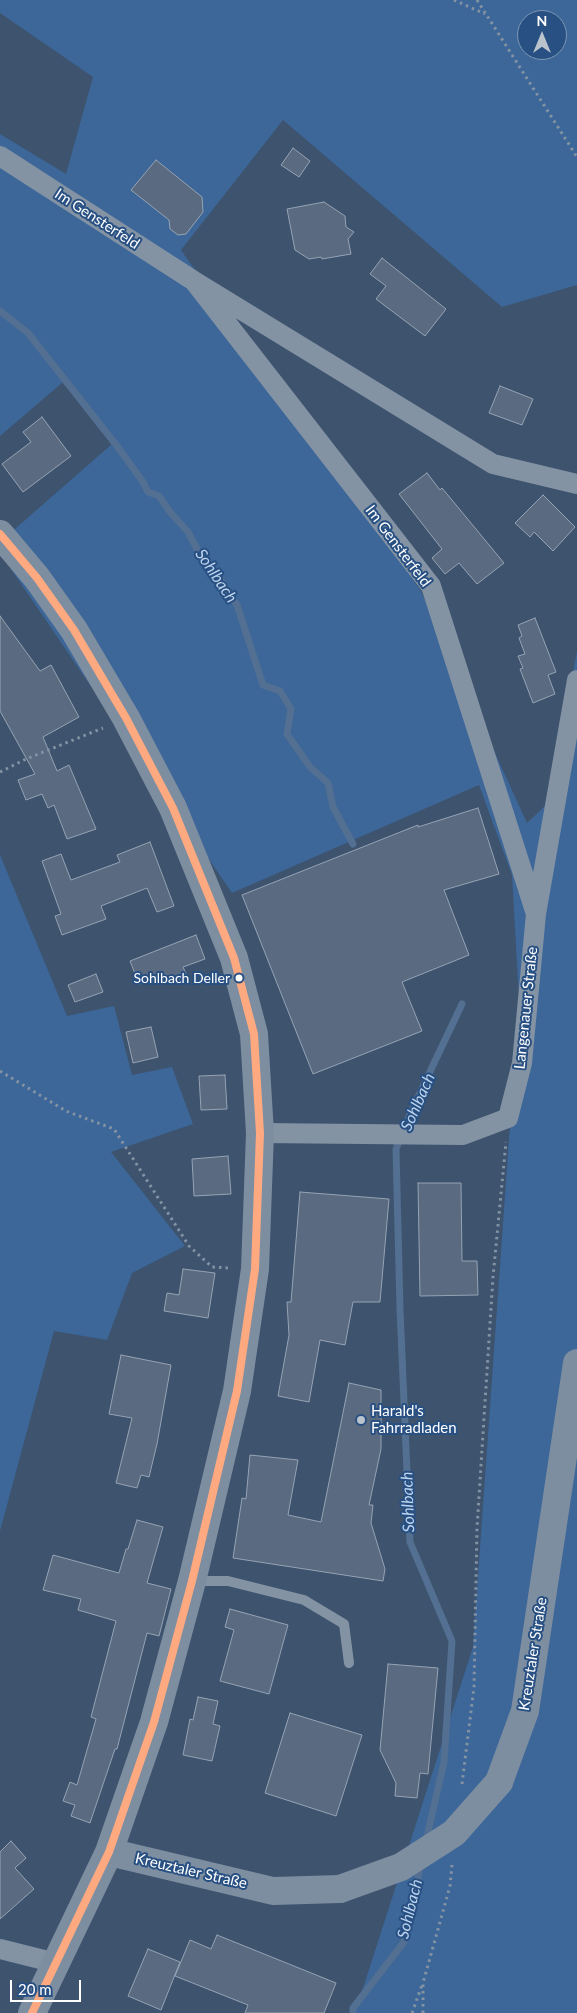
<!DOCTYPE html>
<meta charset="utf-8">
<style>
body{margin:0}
#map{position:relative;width:577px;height:2013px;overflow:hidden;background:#3d536e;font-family:Lato,sans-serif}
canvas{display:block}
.north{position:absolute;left:517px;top:10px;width:50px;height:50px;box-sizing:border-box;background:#285083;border:1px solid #7e96b5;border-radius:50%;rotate:0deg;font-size:14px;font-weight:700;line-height:20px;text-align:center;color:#fff}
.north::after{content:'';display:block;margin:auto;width:18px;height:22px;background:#bbc3cc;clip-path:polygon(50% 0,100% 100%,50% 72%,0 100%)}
.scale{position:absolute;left:10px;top:1980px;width:71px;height:22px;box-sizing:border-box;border:2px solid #fff;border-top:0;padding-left:6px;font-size:15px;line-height:18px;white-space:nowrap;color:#fff;-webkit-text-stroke:4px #285083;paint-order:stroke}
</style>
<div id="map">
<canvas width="577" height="2013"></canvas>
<div class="north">N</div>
<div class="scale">20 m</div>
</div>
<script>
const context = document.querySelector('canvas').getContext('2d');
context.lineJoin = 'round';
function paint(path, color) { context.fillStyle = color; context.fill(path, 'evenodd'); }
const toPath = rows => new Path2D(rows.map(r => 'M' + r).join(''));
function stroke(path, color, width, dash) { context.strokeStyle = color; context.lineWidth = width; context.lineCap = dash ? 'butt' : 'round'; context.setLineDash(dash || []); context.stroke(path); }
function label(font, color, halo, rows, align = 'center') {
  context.font = font + ' Lato,sans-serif'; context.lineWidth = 4; context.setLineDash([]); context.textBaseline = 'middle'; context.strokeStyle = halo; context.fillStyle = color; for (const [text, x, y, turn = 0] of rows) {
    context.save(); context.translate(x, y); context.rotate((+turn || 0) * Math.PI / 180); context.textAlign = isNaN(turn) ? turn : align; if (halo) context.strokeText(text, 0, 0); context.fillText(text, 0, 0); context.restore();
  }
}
const green = toPath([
 [0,0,577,0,577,285,502,307,283,120,181,250,421,591,527,823,549,802,577,651,577,2013,355,2013,473,1647,519,998,512,875,479,785,232,893,0,553,0,542,112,444,63,382,0,436,0,134,66,174,93,77,0,13],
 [527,20,557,20,557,50,527,50],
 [0,855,67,1016,114,1006,132,1075,172,1067,193,1124,111,1152,185,1246,132,1273,107,1340,54,1331,0,1531]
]);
const stream = toPath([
 [0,311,28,333,117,446,143,482,148,492,159,496,170,512,188,532,204,562,220,579,237,605,263,685,280,691,291,709,287,734,310,767,328,783,333,807,353,844],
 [426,1841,444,1762,452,1641,410,1542,400,1309,396,1149,410,1114,462,1004],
 [353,2013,353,2008,404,1942,421,1863]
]);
const building = toPath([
 [293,148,310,161,299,177,281,165,293,148],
 [156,160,202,197,203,212,186,234,178,235,170,229,169,220,131,190,156,160],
 [324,202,345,216,346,227,354,232,348,239,351,254,322,259,321,257,309,259,295,250,287,209,324,202],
 [382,258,446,309,425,336,376,299,386,286,370,274,382,258],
 [500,386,533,399,522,425,489,413,500,386],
 [42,417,71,456,23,492,2,464,31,442,23,432,42,417],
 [427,473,440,490,442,488,504,563,477,584,459,563,445,574,432,558,442,549,399,494,427,473],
 [543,495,575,527,553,551,534,532,530,537,515,523,543,495],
 [0,616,40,671,51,665,79,717,43,737,57,771,69,765,96,829,67,839,54,805,48,808,42,794,26,800,18,780,35,774,0,711,0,616],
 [535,618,556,672,548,675,555,694,533,703,520,669,523,668,518,656,525,654,519,638,522,636,518,625,535,618],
 [478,808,499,874,444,890,469,955,402,982,422,1031,313,1074,242,895,418,825,418,827,478,808],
 [150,842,174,906,157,912,147,888,101,906,106,919,62,935,55,916,61,914,42,861,61,854,71,880,120,862,117,855,150,842],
 [196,935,205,959,183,967,187,976,170,983,166,974,139,984,130,961,196,935],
 [96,974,103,992,75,1002,68,985,96,974],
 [151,1027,158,1057,133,1063,126,1032,151,1027],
 [225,1075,227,1109,201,1110,199,1076,225,1075],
 [228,1156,231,1194,194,1196,192,1159,228,1156],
 [418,1183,461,1183,462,1261,477,1261,478,1295,420,1296,418,1183],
 [300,1192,389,1199,380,1302,353,1302,345,1345,320,1340,309,1402,278,1396,289,1335,287,1302,291,1302,300,1192],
 [183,1269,215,1273,208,1318,164,1311,167,1293,179,1295,183,1269],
 [121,1355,171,1365,157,1444,149,1477,141,1475,137,1488,116,1483,132,1418,109,1414,121,1355],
 [349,1383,381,1390,381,1449,369,1505,373,1505,371,1523,385,1569,383,1581,233,1558,242,1498,246,1499,250,1455,298,1460,288,1515,321,1522,349,1383],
 [137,1520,163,1527,147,1583,171,1589,159,1636,147,1633,117,1749,115,1749,90,1823,71,1816,75,1805,63,1801,70,1782,77,1785,96,1719,91,1717,116,1621,78,1610,81,1599,43,1590,53,1555,119,1573,126,1549,128,1549,137,1520],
 [230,1609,288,1625,269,1694,220,1681,234,1630,225,1627,230,1609],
 [388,1664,438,1668,428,1774,420,1773,417,1798,395,1796,396,1783,380,1750,388,1664],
 [198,1697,218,1701,213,1724,220,1726,212,1761,183,1755,190,1719,193,1720,198,1697],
 [290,1713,362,1735,336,1816,265,1793,290,1713],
 [11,1841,26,1858,15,1868,34,1889,0,1919,0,1852,11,1841],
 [217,1935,336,1983,324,2013,245,2013,248,2005,175,1976,190,1940,211,1949,217,1935],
 [148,1949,180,1962,161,2010,128,1996,148,1949]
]);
const path = toPath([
 [454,0,485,14],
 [477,0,577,157],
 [0,772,26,759,103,728],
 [0,1071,66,1111,114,1129,189,1246,212,1267,230,1268],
 [462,1784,474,1687,477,1528,493,1277,506,1142],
 [412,2013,422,1985],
 [423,2013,423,1983,450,1886,452,1865]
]);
const lane = toPath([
 [193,1581,228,1581,304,1600,344,1624,349,1663]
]);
const street = toPath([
 [0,156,194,281,493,464,577,484],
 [194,281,431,586,536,914],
 [260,1133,463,1135,508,1118,522,1063,536,914,577,680],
 [0,1949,56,1963]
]);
const secondary = toPath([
 [0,534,37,578,74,630,126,718,173,808,234,958,254,1034,260,1133,255,1269,237,1391,192,1581,154,1722,109,1852,32,2013],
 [499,1782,525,1711,577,1363],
 [109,1852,273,1891,340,1889]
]);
const secondaryBridge = toPath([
 [340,1889,401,1867,454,1833,499,1782]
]);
const bus1 = toPath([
 [0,534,37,578,74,630,126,718,173,808,234,958,254,1034,260,1133,255,1269,237,1391,192,1581,154,1722,109,1852,32,2013]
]);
const markers = [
 [239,978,4.5,"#fff"],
 [361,1420,5,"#bbc3cc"]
];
const busNames = [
 ["Sohlbach Deller",230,978]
];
const streetNames = [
 ["Im Gensterfeld",97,219,33],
 ["Im Gensterfeld",398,546,53],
 ["Langenauer Straße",526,1008,-84],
 ["Kreuztaler Straße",533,1654,-81],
 ["Kreuztaler Straße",191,1871,13]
];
const poiNames = [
 ["Harald's",371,1411],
 ["Fahrradladen",371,1428]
];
const waterNames = [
 ["Sohlbach",216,576,56],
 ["Sohlbach",418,1102,-66],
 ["Sohlbach",408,1502,-92],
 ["Sohlbach",410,1909,-76]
];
paint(green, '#3d6798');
stroke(stream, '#536f91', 7);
paint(building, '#5a6b81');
stroke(building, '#96a3b3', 1);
stroke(path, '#8393a4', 3, [2.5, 4]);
stroke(lane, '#8393a4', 10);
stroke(street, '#8393a4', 20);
stroke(secondary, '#7e8ea1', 28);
stroke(secondaryBridge, '#7e8ea1', 28);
stroke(bus1, '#ffa980', 8);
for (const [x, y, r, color] of markers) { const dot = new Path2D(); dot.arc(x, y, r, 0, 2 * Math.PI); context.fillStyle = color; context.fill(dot); stroke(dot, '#285083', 2); }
label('14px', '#fff', '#285083', busNames, 'right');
label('15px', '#fff', '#285083', streetNames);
label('15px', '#fff', '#285083', poiNames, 'left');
label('italic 16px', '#bdd4ee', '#285083', waterNames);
</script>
